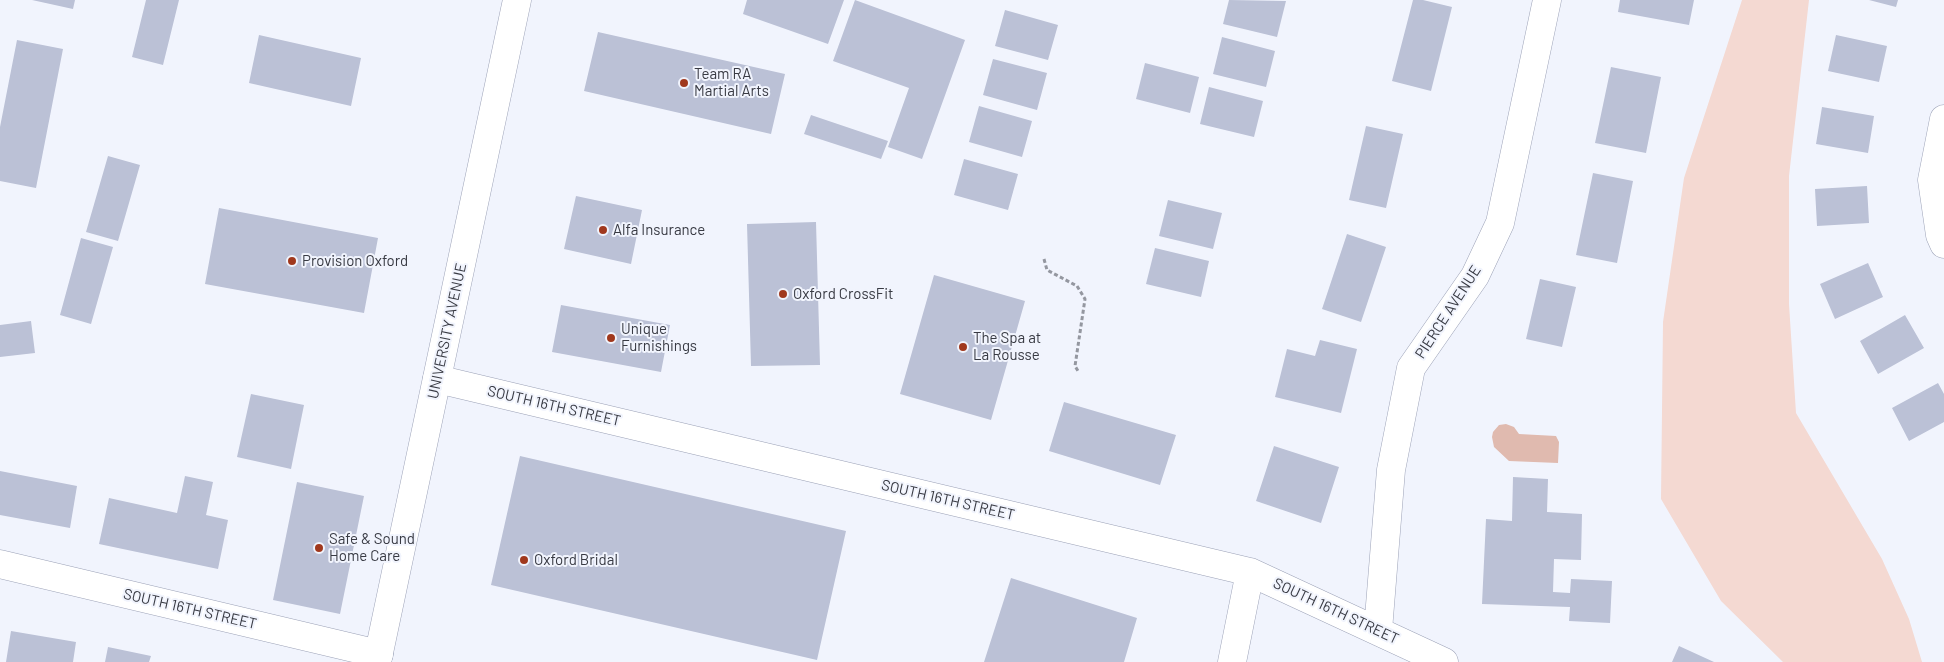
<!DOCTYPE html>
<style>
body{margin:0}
canvas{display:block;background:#f1f4fd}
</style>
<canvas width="1944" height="662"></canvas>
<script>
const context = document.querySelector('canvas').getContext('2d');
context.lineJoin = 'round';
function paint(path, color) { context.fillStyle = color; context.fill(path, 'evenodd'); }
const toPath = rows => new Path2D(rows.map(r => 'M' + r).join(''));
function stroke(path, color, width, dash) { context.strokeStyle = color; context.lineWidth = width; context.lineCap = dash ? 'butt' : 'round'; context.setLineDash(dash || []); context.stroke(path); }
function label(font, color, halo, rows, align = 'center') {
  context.font = font + ' Barlow,sans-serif'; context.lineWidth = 4; context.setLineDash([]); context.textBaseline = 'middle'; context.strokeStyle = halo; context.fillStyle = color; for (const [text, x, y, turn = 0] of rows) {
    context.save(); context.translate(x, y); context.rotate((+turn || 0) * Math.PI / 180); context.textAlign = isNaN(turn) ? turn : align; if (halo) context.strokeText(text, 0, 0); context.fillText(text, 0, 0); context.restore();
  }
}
const green = toPath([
 [1742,0,1809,0,1789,176,1789,304,1796,413,1882,559,1909,619,1922,662,1783,662,1721,601,1661,499,1663,322,1684,178]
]);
const water = toPath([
 [1506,424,1514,427,1519,434,1556,436,1559,442,1558,463,1509,461,1494,447,1492,437,1493,432,1499,425]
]);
const building = toPath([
 [32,0,75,0,73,9],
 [146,0,179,0,163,65,132,57],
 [747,0,844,0,828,44,743,14],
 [855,0,965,40,922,159,888,147,909,88,833,61],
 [1229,0,1286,1,1277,37,1223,24],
 [1413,0,1423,0,1452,7,1431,91,1392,81],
 [1620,0,1694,0,1689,25,1618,12],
 [1869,0,1898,0,1896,7],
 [1005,10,1058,25,1048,60,995,46],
 [598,32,785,74,771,134,584,91],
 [259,35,361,58,351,106,249,83],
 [1836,35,1887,46,1879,82,1828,71],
 [1222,37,1275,51,1266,87,1213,74],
 [17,40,63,49,36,188,0,181,0,127],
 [993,59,1047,73,1037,110,983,95],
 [1145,63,1199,77,1190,113,1136,99],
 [1611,67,1661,77,1646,153,1595,143],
 [1209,87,1263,101,1254,137,1200,124],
 [979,106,1032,121,1022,157,969,142],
 [1822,107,1874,116,1868,153,1816,144],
 [811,115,888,141,881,159,804,134],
 [1366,126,1403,134,1386,208,1349,200],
 [108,156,140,165,118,241,86,232],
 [964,159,1018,174,1008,210,954,195],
 [1593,173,1633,181,1617,263,1576,255],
 [1867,186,1869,223,1817,226,1815,189],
 [576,196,642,210,631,264,564,249],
 [1168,200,1222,213,1213,249,1159,236],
 [219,208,378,238,364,313,205,284],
 [816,222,820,365,751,366,747,224],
 [1347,234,1386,247,1361,322,1322,309],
 [81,238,113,247,91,324,60,315],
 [1155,248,1209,261,1201,297,1146,284],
 [1868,263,1883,297,1835,319,1820,284],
 [934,275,1025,301,991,420,900,394],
 [1540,279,1576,287,1562,347,1526,339],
 [561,305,670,325,661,372,552,352],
 [1905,315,1924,348,1878,374,1860,341],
 [31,321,35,353,0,357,0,325],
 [1320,340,1357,349,1341,413,1275,397,1287,349,1315,356],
 [1938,383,1944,394,1944,422,1909,441,1892,408],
 [251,394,304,405,291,469,237,457],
 [1064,402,1176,435,1160,485,1049,451],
 [1274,446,1339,467,1321,523,1256,501],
 [520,456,846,531,817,660,491,585],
 [0,471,77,486,70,528,0,515],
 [185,476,213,482,206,515,228,520,218,569,99,544,109,498,177,513],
 [1513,477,1548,479,1547,512,1582,514,1581,560,1554,559,1553,592,1570,593,1571,579,1612,581,1610,623,1569,621,1570,607,1482,604,1486,519,1512,521],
 [297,482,364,496,340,614,273,600],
 [1011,578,1137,618,1124,662,984,662],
 [11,631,76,642,73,662,6,662],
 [1679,646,1714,662,1672,662],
 [108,647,151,656,149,662,105,662]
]);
const path = toPath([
 [1044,259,1047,270,1077,286,1085,299,1075,366,1078,371]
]);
const street = toPath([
 [1944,119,1932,180,1940,235,1944,244],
 [437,379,1250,572,1444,662],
 [0,564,379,654],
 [1378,630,1391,470,1411,368,1475,276,1500,223,1547,0],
 [1232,662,1250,572]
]);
const secondary = toPath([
 [377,662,517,0]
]);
const markers = [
 [684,83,5,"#a0381d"],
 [603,230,5,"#a0381d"],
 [292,261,5,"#a0381d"],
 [783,294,5,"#a0381d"],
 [611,338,5,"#a0381d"],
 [963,347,5,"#a0381d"],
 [319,548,5,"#a0381d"],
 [524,560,5,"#a0381d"]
];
const poiNames = [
 ["Team RA",694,74],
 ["Martial Arts",694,91],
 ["Alfa Insurance",613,230],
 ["Provision Oxford",302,261],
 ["Oxford CrossFit",793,294],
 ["Unique",621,329],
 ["Furnishings",621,346],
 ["The Spa at",973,338],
 ["La Rousse",973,355],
 ["Safe & Sound",329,539],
 ["Home Care",329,556],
 ["Oxford Bridal",534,560]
];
const streetNames = [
 ["PIERCE AVENUE",1448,312,-57],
 ["UNIVERSITY AVENUE",447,331,-78],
 ["SOUTH 16TH STREET",554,406,13],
 ["SOUTH 16TH STREET",948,500,13],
 ["SOUTH 16TH STREET",190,609,13],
 ["SOUTH 16TH STREET",1336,611,25]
];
paint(green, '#f4d9d2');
paint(water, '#e0baaf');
paint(building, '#bbc1d6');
stroke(street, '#9ca2b7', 29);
stroke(secondary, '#9ca2b7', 29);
stroke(path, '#9497a0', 3, [4, 2.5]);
stroke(street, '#fff', 28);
stroke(secondary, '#fff', 28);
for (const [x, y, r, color] of markers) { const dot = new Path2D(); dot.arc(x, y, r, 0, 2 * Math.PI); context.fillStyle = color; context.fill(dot); stroke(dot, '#f1f4fd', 2); }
label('15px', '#383a43', '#f1f4fd', poiNames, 'left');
label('15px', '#383a43', '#f1f4fd', streetNames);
</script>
